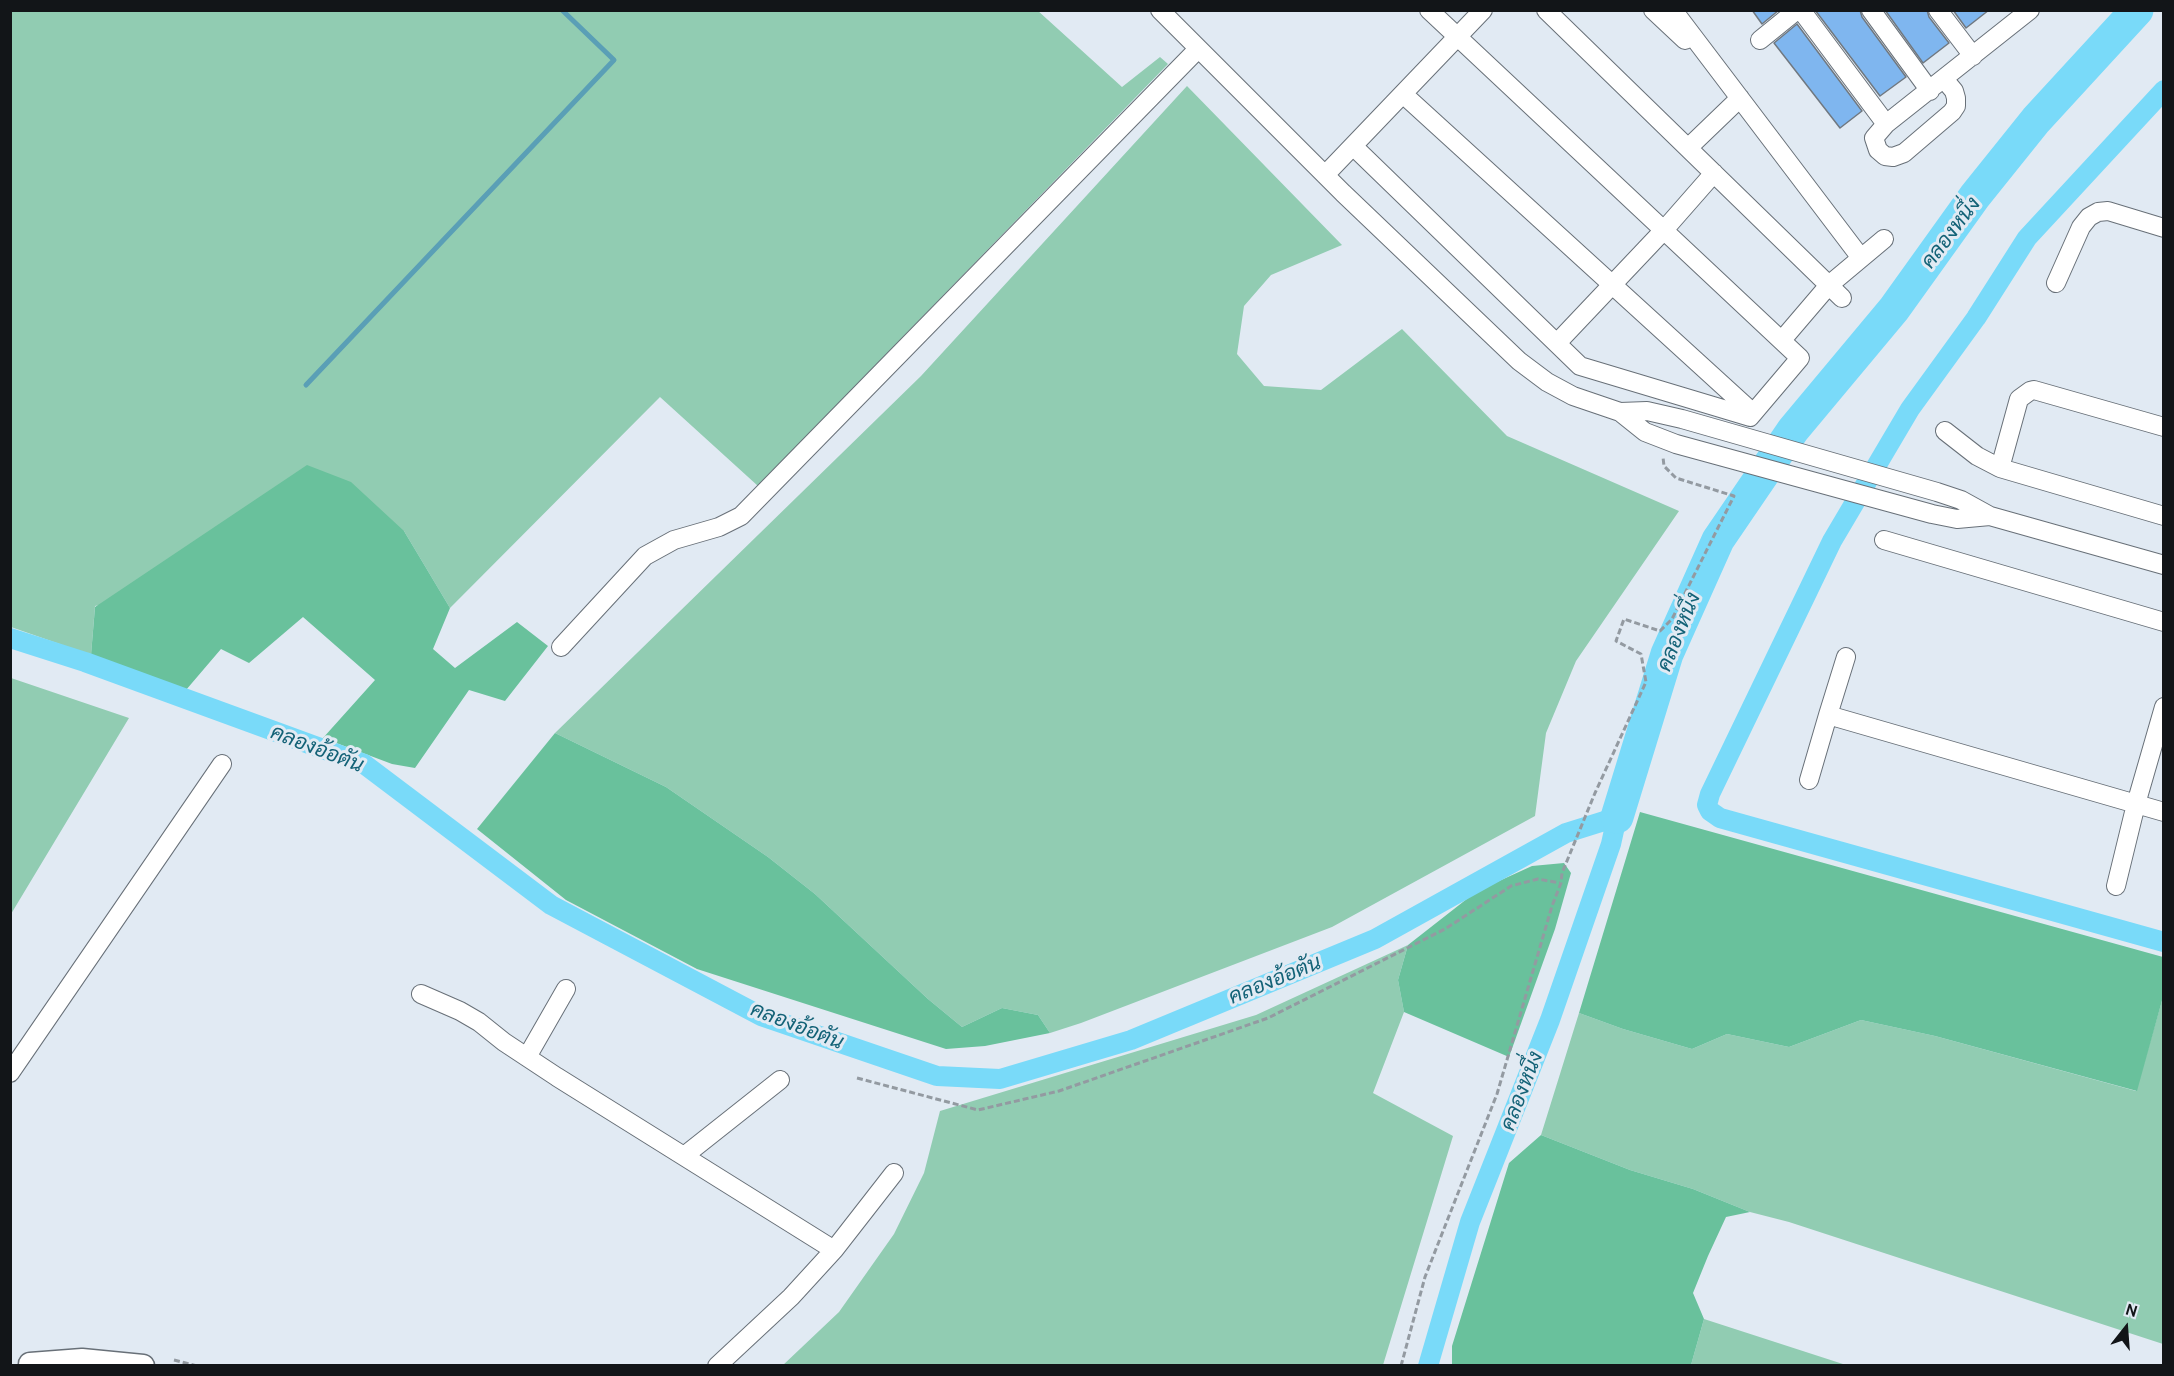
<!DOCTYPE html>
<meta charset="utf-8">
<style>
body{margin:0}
#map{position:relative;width:2174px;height:1376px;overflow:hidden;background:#e1eaf3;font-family:Cabin,sans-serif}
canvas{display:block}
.frame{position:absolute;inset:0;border:12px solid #121518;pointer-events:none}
.north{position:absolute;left:2096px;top:1298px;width:60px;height:60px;-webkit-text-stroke:4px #e1eaf3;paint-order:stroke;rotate:17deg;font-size:16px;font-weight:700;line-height:24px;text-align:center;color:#121518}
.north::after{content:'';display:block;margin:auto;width:21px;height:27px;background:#121518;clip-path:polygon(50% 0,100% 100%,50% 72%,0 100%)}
</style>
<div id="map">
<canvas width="2174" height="1376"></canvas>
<div class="frame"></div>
<div class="north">N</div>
</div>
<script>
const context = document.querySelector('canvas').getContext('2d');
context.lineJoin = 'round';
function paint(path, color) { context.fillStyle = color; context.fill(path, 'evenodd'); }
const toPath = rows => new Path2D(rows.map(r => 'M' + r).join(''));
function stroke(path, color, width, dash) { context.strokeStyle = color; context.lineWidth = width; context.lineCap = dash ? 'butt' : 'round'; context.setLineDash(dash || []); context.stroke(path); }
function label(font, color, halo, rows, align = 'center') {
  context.font = font + ' Cabin,Sarabun,sans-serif'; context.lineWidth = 6; context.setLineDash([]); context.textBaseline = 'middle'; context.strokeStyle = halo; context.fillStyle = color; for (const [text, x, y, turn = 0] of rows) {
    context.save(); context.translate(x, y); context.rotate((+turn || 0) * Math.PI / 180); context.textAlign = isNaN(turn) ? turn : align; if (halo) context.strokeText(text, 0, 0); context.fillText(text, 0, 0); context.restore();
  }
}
const green = toPath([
 [1037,10,1122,87,1160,57,1168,64,758,486,660,397,450,608,404,531,95,606,91,655,11,627,11,11],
 [1187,86,1342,245,1271,275,1244,306,1237,354,1264,386,1321,390,1402,329,1507,436,1679,511,1576,661,1546,733,1535,816,1332,927,1081,1023,1050,1033,1038,1015,1002,1008,962,1027,928,999,815,894,768,857,666,787,555,733,921,376],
 [11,678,129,718,11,914,10,678],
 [1408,945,1398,980,1404,1012,1373,1093,1453,1136,1383,1365,782,1366,839,1312,894,1234,924,1173,940,1111,1256,1015],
 [2163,997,2163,1344,1789,1222,1750,1212,1693,1189,1630,1170,1541,1135,1579,1013,1623,1029,1692,1049,1727,1034,1789,1047,1861,1020,1935,1036,2136,1091],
 [1704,1319,1846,1365,1691,1365]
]);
const forest = toPath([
 [307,465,351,482,404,531,450,608,433,649,455,668,517,622,548,646,505,701,469,690,415,768,392,764,323,738,375,680,303,617,249,663,221,649,186,690,91,655,95,607],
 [555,733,666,787,768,857,815,894,928,999,962,1027,1002,1008,1038,1015,1050,1033,985,1046,946,1049,697,969,566,900,477,829],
 [1640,812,2163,957,2163,997,2137,1091,1935,1036,1861,1020,1789,1047,1727,1034,1692,1049,1623,1029,1579,1013],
 [1564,863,1571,873,1555,929,1509,1057,1404,1012,1398,980,1408,945,1477,891,1532,866],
 [1541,1135,1630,1170,1693,1189,1750,1212,1726,1217,1708,1256,1693,1293,1704,1319,1691,1365,1452,1365,1452,1346,1509,1163]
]);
const stream = toPath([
 [306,385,614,60,562,10]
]);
const canal = toPath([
 [2164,90,2027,238,1976,318,1910,409,1832,541,1710,794,1707,805,1710,811,1720,818,2164,942],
 [10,638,85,662,364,764,551,905,761,1016,937,1076,1000,1079,1131,1040,1375,939,1566,833,1617,817],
 [1428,1366,1470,1222,1550,1020,1611,844,1617,817]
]);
const river = toPath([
 [1617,817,1667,654,1718,540,1793,430,1894,309,1975,196,2036,120,2137,10]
]);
const building = toPath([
 [1752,10,1779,10,1762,24,1752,10],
 [1815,10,1860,10,1862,17,1906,77,1880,96,1815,10],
 [1885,10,1927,10,1929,17,1949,43,1923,63,1885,10],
 [1953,10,1989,10,1966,28,1953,10],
 [1797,24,1862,111,1840,128,1774,43,1797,24]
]);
const path = toPath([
 [857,1078,978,1110,1059,1091,1268,1018,1445,929,1511,886,1538,879,1560,883],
 [174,1360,197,1366],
 [1401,1366,1425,1277,1497,1094,1552,906,1561,883,1562,873,1595,793,1646,682,1641,654,1616,641,1624,619,1660,631,1672,619,1734,496,1676,478,1664,466,1663,457]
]);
const minor = toPath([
 [1160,10,1343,193,1519,361,1547,382,1573,396,1620,412,1645,432,1676,444,1932,514,1957,519,1990,516],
 [1546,10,1842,298],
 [1653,10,1685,40],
 [1673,10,1861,258],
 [1801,10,1886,124],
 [1871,10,1930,91],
 [1938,10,1973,56],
 [1760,40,1797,10],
 [1944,79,1954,91,1956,98,1956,106,1952,112,1904,153,1893,157,1885,156,1878,150,1874,138,1886,124,2030,10],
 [1403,94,1753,413],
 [1353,146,1580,366,1750,417,1800,358,1429,10],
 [1688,148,1740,98],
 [1325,175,1483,10],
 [2056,283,2081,227,2089,217,2098,212,2108,211,2164,228],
 [1782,340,1829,285,1884,239],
 [1557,343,1664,230,1714,173],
 [1620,412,1647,411,1682,419,1937,492,1961,500,1990,516,2164,565],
 [2164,427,2034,390,2030,391,2019,399,2000,468,2164,516],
 [1945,431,1977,456,2000,468],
 [1884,540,2164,622],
 [561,647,645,556,674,540,719,527,741,516,1198,49],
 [1846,657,1828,715,2164,812],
 [1809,780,1828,715],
 [2116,886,2136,804,2164,707],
 [421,994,460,1011,479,1022,504,1042,557,1077,834,1250],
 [527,1057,566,989],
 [10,1073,222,764],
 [684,1156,780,1080],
 [717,1366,791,1297,834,1250,894,1173]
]);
const major = toPath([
 [30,1364,82,1360,143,1366]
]);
const waterNames = [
 ["คลองหนึ่ง",1951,233,-53],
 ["คลองหนึ่ง",1679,632,-68],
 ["คลองอ้อตัน",317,749,21],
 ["คลองอ้อตัน",1275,980,-22],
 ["คลองอ้อตัน",797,1026,21],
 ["คลองหนึ่ง",1522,1091,-69]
];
paint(green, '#91ccb2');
paint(forest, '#69c19c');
stroke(stream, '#5a9fb6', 5);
stroke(canal, '#79daf9', 20);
stroke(river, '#79daf9', 33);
paint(building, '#7fb6ef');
stroke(building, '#707880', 1.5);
stroke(minor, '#687078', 20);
stroke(major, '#687078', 25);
stroke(path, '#939aa1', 3, [6, 3]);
stroke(minor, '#fff', 18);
stroke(major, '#fff', 22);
label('italic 21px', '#136277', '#e1eaf3', waterNames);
</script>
